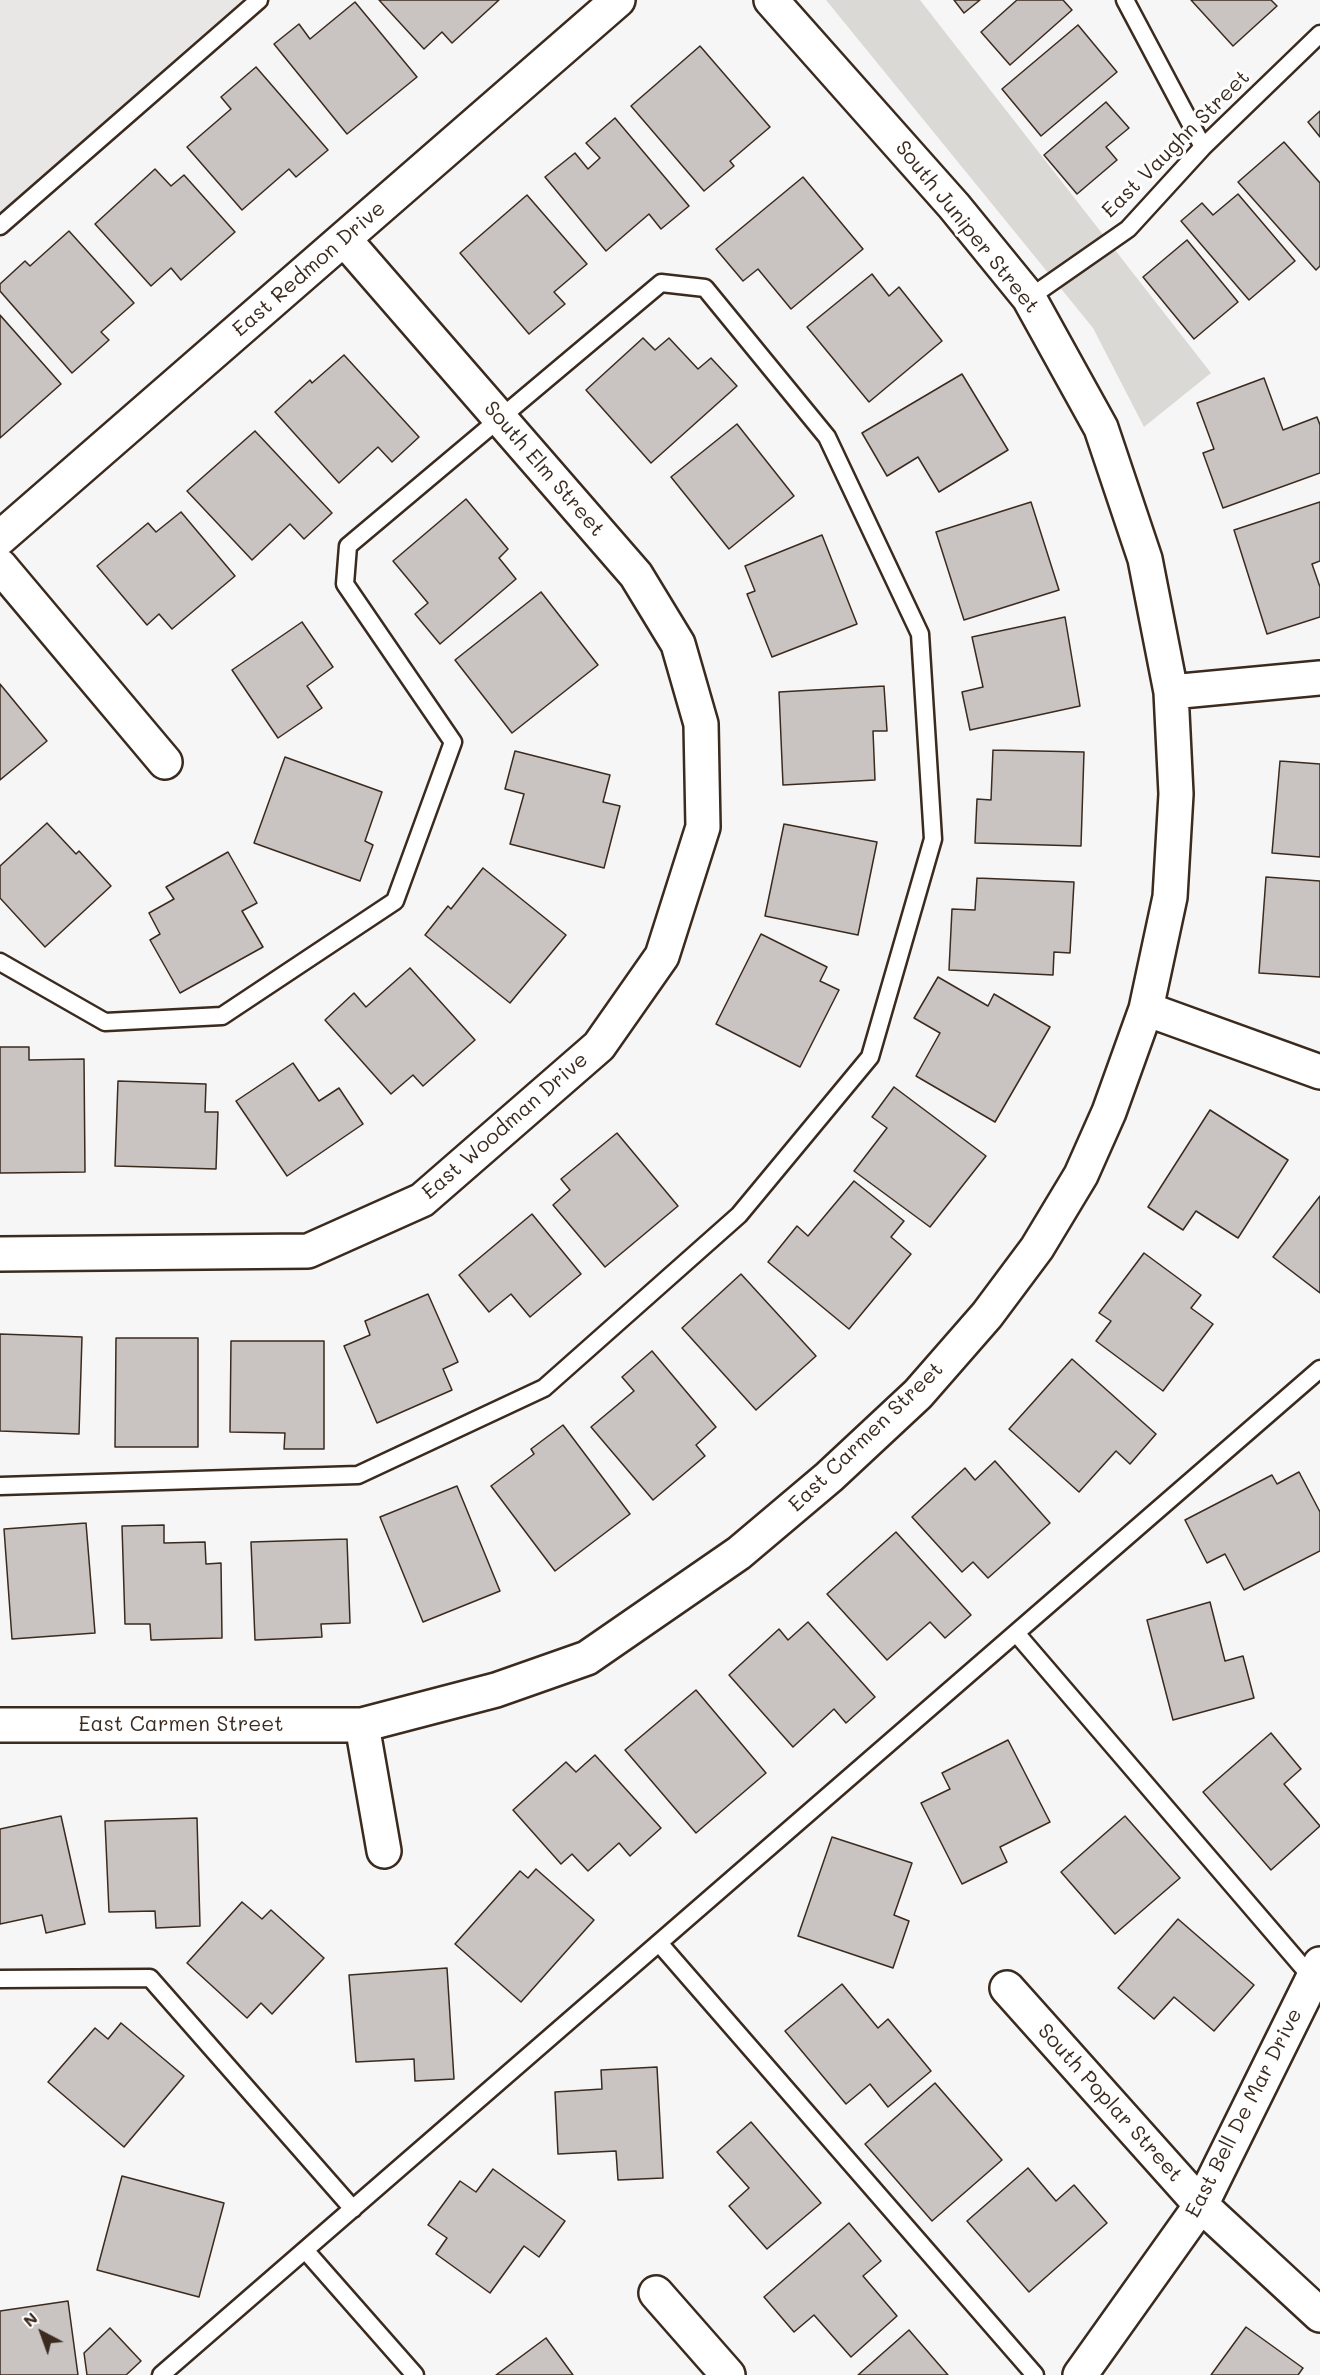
<!DOCTYPE html>
<style>
body{margin:0}
#map{position:relative;width:1320px;height:2375px;overflow:hidden;background:#f7f6f6;font-family:Mali,sans-serif}
canvas{display:block}
.north{position:absolute;left:12px;top:2303px;width:60px;height:60px;-webkit-text-stroke:4px #fff;paint-order:stroke;rotate:319deg;font-size:16px;font-weight:700;line-height:24px;text-align:center;color:#3b2a1e}
.north::after{content:'';display:block;margin:auto;width:21px;height:27px;background:#3b2a1e;clip-path:polygon(50% 0,100% 100%,50% 72%,0 100%)}
</style>
<div id="map">
<canvas width="1320" height="2375"></canvas>
<div class="north">N</div>
</div>
<script>
const context = document.querySelector('canvas').getContext('2d');
context.lineJoin = 'round';
function paint(path, color) { context.fillStyle = color; context.fill(path, 'evenodd'); }
const toPath = rows => new Path2D(rows.map(r => 'M' + r).join(''));
function stroke(path, color, width, dash) { context.strokeStyle = color; context.lineWidth = width; context.lineCap = dash ? 'butt' : 'round'; context.setLineDash(dash || []); context.stroke(path); }
function label(font, color, halo, rows, align = 'center') {
  context.font = font + ' Mali,sans-serif'; context.lineWidth = 6; context.setLineDash([]); context.textBaseline = 'middle'; context.strokeStyle = halo; context.fillStyle = color; for (const [text, x, y, turn = 0] of rows) {
    context.save(); context.translate(x, y); context.rotate((+turn || 0) * Math.PI / 180); context.textAlign = isNaN(turn) ? turn : align; if (halo) context.strokeText(text, 0, 0); context.fillText(text, 0, 0); context.restore();
  }
}
const built = toPath([
 [0,0,245,0,0,214]
]);
const green = toPath([
 [826,0,920,0,1211,373,1144,427,1093,328]
]);
const building = toPath([
 [379,0,499,0,452,43,442,32,424,49,379,0],
 [954,0,980,0,964,13,954,0],
 [1017,0,1063,0,1072,10,1010,65,981,32,1017,0],
 [1191,0,1271,0,1277,6,1233,46,1191,0],
 [355,2,417,77,347,134,274,44,299,24,310,39,355,2],
 [1078,25,1117,72,1041,136,1002,89,1078,25],
 [700,46,770,127,730,161,734,166,704,191,631,106,700,46],
 [256,67,328,150,296,177,289,169,242,210,187,147,231,109,221,97,256,67],
 [1106,102,1129,128,1106,147,1117,160,1077,194,1044,155,1106,102],
 [1320,111,1320,137,1308,122,1320,111],
 [615,118,689,206,661,229,649,214,606,251,545,177,575,153,588,169,600,158,586,143,615,118],
 [1284,142,1320,183,1320,266,1316,270,1238,182,1284,142],
 [155,169,171,186,184,175,235,232,181,280,171,268,151,286,95,224,155,169],
 [803,177,863,249,791,309,758,269,743,281,716,249,803,177],
 [1238,194,1295,261,1249,300,1181,221,1202,203,1213,215,1238,194],
 [527,195,587,264,554,292,565,304,529,334,460,253,527,195],
 [69,231,134,303,101,332,109,340,72,373,0,291,0,284,25,261,30,266,69,231],
 [1187,240,1238,302,1194,339,1143,277,1187,240],
 [872,274,889,296,899,287,942,341,869,402,807,327,872,274],
 [0,315,61,384,0,438,0,315],
 [643,338,655,350,669,338,698,369,711,358,737,386,651,463,586,390,643,338],
 [344,355,419,437,392,462,378,447,339,483,275,412,310,380,312,383,344,355],
 [962,374,1008,450,939,492,918,457,887,476,862,433,962,374],
 [1264,378,1283,430,1317,417,1320,425,1320,473,1223,508,1203,453,1214,449,1197,403,1264,378],
 [737,424,794,496,729,549,671,477,737,424],
 [255,431,332,513,304,539,290,524,252,560,187,491,255,431],
 [466,499,508,549,499,558,516,579,440,644,415,614,428,603,393,561,466,499],
 [1031,502,1059,590,964,620,936,532,1031,502],
 [1320,502,1320,561,1312,564,1320,587,1320,617,1267,634,1234,530,1320,502],
 [181,512,235,576,172,629,159,614,147,625,97,566,148,523,156,532,181,512],
 [822,535,857,624,772,657,747,594,755,591,745,566,822,535],
 [541,592,598,665,512,733,455,660,541,592],
 [1065,617,1080,706,970,730,962,692,983,687,972,637,1065,617],
 [302,622,333,667,307,686,322,708,278,738,232,670,302,622],
 [0,684,47,741,0,780,0,684],
 [884,686,887,731,873,731,875,780,783,785,779,692,884,686],
 [993,750,1084,752,1081,846,975,843,977,799,991,800,993,750],
 [515,751,610,775,603,802,620,806,604,868,510,844,524,794,505,789,515,751],
 [285,757,382,792,365,841,373,845,360,881,254,843,285,757],
 [1280,761,1320,764,1320,857,1272,853,1280,761],
 [47,823,76,854,79,851,111,886,45,947,0,898,0,866,47,823],
 [784,824,877,842,858,935,765,916,784,824],
 [228,852,257,903,242,911,263,947,180,993,150,940,160,934,149,913,174,899,166,887,228,852],
 [483,868,566,935,510,1003,425,935,448,906,451,909,483,868],
 [1266,877,1320,881,1320,977,1259,973,1266,877],
 [977,878,1074,882,1070,953,1054,952,1053,975,949,970,952,909,975,910,977,878],
 [761,934,827,967,820,981,839,990,800,1067,716,1024,761,934],
 [410,968,475,1040,423,1086,413,1075,391,1094,325,1020,354,993,366,1007,410,968],
 [938,977,988,1006,994,994,1050,1027,995,1122,916,1076,940,1033,914,1018,938,977],
 [0,1047,29,1047,29,1060,84,1059,85,1172,0,1173,0,1047],
 [293,1063,319,1101,339,1088,363,1124,287,1176,236,1101,293,1063],
 [118,1081,206,1084,205,1112,218,1112,216,1169,115,1166,118,1081],
 [894,1087,986,1156,930,1227,854,1171,887,1128,872,1117,894,1087],
 [1210,1110,1288,1160,1238,1238,1196,1211,1183,1230,1148,1207,1210,1110],
 [617,1133,678,1206,605,1267,553,1205,570,1190,561,1179,617,1133],
 [854,1181,904,1221,891,1237,911,1254,849,1329,768,1262,797,1226,808,1236,854,1181],
 [1320,1196,1320,1293,1273,1257,1320,1196],
 [532,1214,581,1274,530,1317,511,1294,489,1312,459,1275,532,1214],
 [1144,1253,1201,1295,1191,1308,1213,1324,1163,1391,1096,1341,1111,1321,1099,1313,1144,1253],
 [741,1274,816,1356,756,1410,682,1328,741,1274],
 [428,1294,458,1362,443,1369,452,1390,377,1423,344,1346,370,1335,365,1321,428,1294],
 [0,1334,82,1337,79,1434,0,1431,0,1334],
 [116,1338,198,1338,198,1447,115,1447,116,1338],
 [231,1341,324,1341,324,1449,284,1449,285,1433,230,1432,231,1341],
 [652,1351,716,1427,696,1445,705,1456,653,1500,591,1427,634,1391,622,1377,652,1351],
 [1072,1359,1156,1434,1130,1464,1116,1451,1079,1492,1009,1429,1072,1359],
 [563,1425,630,1514,555,1571,491,1486,534,1454,531,1449,563,1425],
 [995,1461,1050,1523,988,1578,973,1562,962,1572,912,1517,965,1468,975,1480,995,1461],
 [1299,1472,1320,1512,1320,1551,1244,1590,1225,1554,1207,1563,1185,1520,1272,1475,1277,1484,1299,1472],
 [457,1486,500,1591,423,1622,380,1517,457,1486],
 [86,1523,95,1633,12,1639,4,1529,86,1523],
 [164,1525,164,1543,205,1542,206,1564,221,1563,222,1638,151,1640,150,1624,125,1624,122,1526,164,1525],
 [896,1532,971,1615,945,1638,930,1622,887,1660,827,1594,896,1532],
 [347,1539,350,1623,321,1624,322,1637,255,1640,251,1542,347,1539],
 [1210,1602,1225,1661,1243,1656,1254,1698,1173,1720,1147,1620,1210,1602],
 [808,1622,875,1697,846,1723,834,1709,793,1747,729,1675,779,1629,788,1640,808,1622],
 [696,1690,766,1773,696,1833,625,1750,696,1690],
 [1271,1733,1301,1769,1284,1784,1320,1826,1271,1870,1203,1792,1271,1733],
 [1008,1740,1050,1822,1000,1847,1007,1862,962,1884,921,1803,950,1789,942,1773,1008,1740],
 [595,1755,661,1828,630,1856,619,1843,588,1871,572,1854,561,1864,513,1810,566,1762,576,1772,595,1755],
 [61,1816,85,1924,46,1933,42,1915,0,1924,0,1829,61,1816],
 [1125,1816,1180,1878,1115,1934,1061,1872,1125,1816],
 [197,1818,200,1926,156,1928,155,1911,109,1912,105,1821,197,1818],
 [832,1837,912,1863,894,1915,909,1921,893,1968,798,1936,832,1837],
 [536,1869,594,1920,521,2002,455,1944,520,1871,528,1878,536,1869],
 [242,1902,262,1919,271,1910,324,1958,272,2014,261,2003,247,2018,187,1963,242,1902],
 [1178,1919,1254,1985,1214,2031,1174,1997,1154,2019,1118,1988,1178,1919],
 [447,1968,454,2079,415,2081,414,2059,356,2062,349,1975,447,1968],
 [842,1984,878,2028,888,2019,931,2071,888,2107,870,2084,846,2104,785,2031,842,1984],
 [121,2023,184,2076,124,2147,48,2082,95,2028,108,2039,121,2023],
 [657,2067,663,2178,618,2180,616,2151,558,2154,555,2092,602,2089,601,2070,657,2067],
 [935,2083,1002,2160,932,2221,865,2144,935,2083],
 [751,2122,821,2203,767,2249,729,2206,749,2188,717,2152,751,2122],
 [1028,2168,1056,2201,1074,2185,1107,2223,1029,2292,967,2221,1028,2168],
 [493,2169,565,2221,539,2257,524,2246,490,2293,436,2254,447,2238,428,2225,460,2181,476,2192,493,2169],
 [122,2176,224,2203,199,2297,97,2270,122,2176],
 [849,2223,881,2261,863,2276,897,2316,851,2357,814,2315,794,2332,764,2297,849,2223],
 [68,2301,78,2375,0,2375,0,2311,68,2301],
 [1246,2327,1303,2368,1298,2375,1211,2375,1246,2327],
 [110,2328,141,2361,126,2375,87,2375,84,2353,110,2328],
 [909,2330,948,2375,858,2375,909,2330],
 [546,2338,573,2375,496,2375,546,2338]
]);
const lane = toPath([
 [1125,0,1203,147],
 [0,226,259,0],
 [1029,298,1128,229,1203,147,1320,34],
 [0,962,105,1022,222,1016,395,901,453,742,345,584,348,546,661,283,705,288,827,437,920,634,933,839,870,1057,739,1215,544,1388,358,1475,0,1486],
 [1016,1633,1313,1979],
 [659,1943,1035,2375],
 [0,1979,150,1978,353,2209],
 [305,2250,415,2375],
 [161,2375,1320,1369]
]);
const street = toPath([
 [0,538,618,0],
 [0,566,165,762],
 [1171,692,1320,678],
 [1146,1009,1320,1072],
 [0,1254,308,1251,422,1200,599,1046,662,956,703,827,701,724,678,644,636,575,344,239],
 [0,1725,362,1725,496,1690,587,1658,739,1553,829,1477,918,1394,987,1315,1037,1248,1081,1175,1109,1112,1146,1009,1170,897,1176,794,1171,692,1145,559,1101,428,1029,298,954,206,771,0],
 [362,1725,384,1851],
 [1007,1988,1201,2205,1320,2315],
 [656,2293,728,2375],
 [1080,2375,1201,2205,1320,1964]
]);
const streetNames = [
 ["East Vaughn Street",1176,144,-45],
 ["South Juniper Street",967,227,51],
 ["East Redmon Drive",309,269,-41],
 ["South Elm Street",544,469,49],
 ["East Woodman Drive",505,1126,-41],
 ["East Carmen Street",866,1437,-44],
 ["East Carmen Street",181,1725],
 ["South Poplar Street",1110,2103,48],
 ["East Bell De Mar Drive",1244,2113,-63]
];
paint(built, '#e9e7e6');
paint(green, '#dbd9d6');
paint(building, '#c9c3c1');
stroke(building, '#3b2a1e', 1.5);
stroke(lane, '#3b2a1e', 21);
stroke(street, '#3b2a1e', 38);
stroke(lane, '#fff', 16);
stroke(street, '#fff', 33);
label('21px', '#3b2a1e', '#fff', streetNames);
</script>
